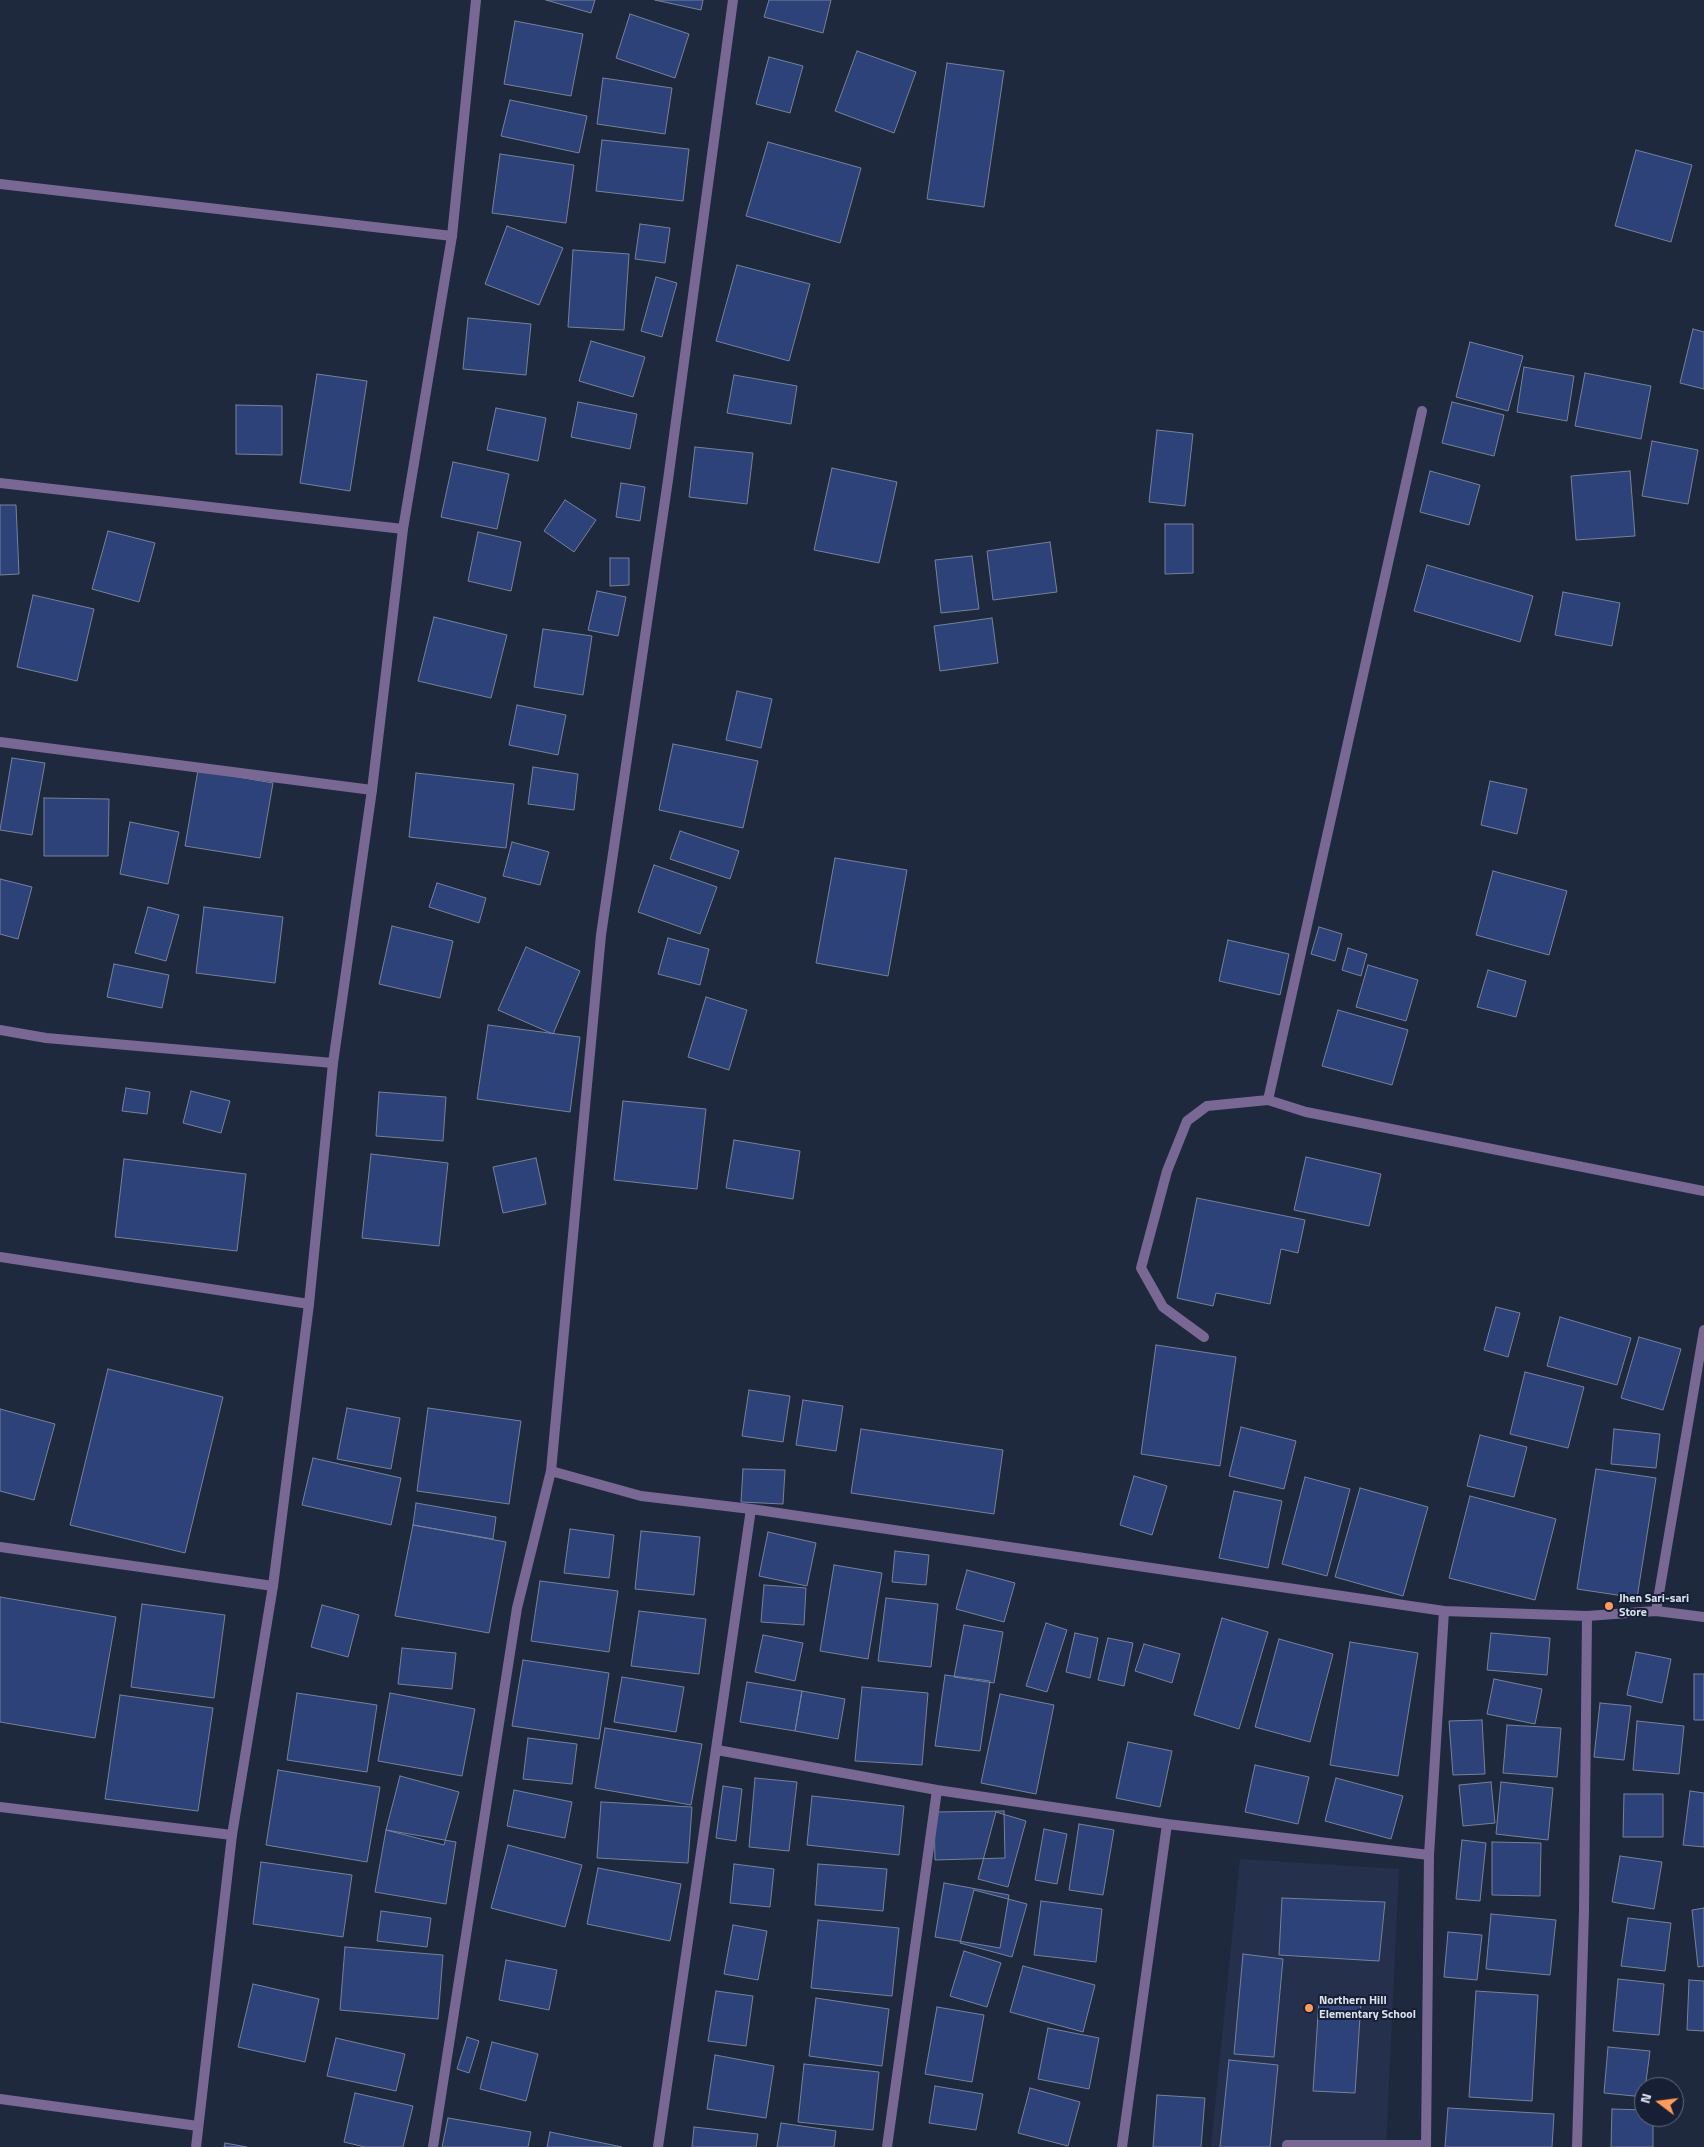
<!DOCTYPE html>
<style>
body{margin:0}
#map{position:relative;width:1704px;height:2147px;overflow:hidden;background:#1f293e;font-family:"Titillium Web",sans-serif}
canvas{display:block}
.north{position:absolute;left:1634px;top:2077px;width:50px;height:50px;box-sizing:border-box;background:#161f33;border:1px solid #646d7e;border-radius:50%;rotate:285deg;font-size:14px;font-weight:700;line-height:20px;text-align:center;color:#dae1ef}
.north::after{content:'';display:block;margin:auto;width:18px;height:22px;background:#ff9b5a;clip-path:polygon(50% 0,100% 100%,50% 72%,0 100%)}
</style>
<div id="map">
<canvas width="1704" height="2147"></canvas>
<div class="north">N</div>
</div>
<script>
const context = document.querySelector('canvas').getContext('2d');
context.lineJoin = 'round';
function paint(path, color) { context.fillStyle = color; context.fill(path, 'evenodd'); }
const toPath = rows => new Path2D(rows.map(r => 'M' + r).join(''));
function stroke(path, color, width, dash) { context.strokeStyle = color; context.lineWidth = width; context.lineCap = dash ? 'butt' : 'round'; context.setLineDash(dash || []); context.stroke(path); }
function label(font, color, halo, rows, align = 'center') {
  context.font = font + ' "Titillium Web",sans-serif'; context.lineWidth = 4; context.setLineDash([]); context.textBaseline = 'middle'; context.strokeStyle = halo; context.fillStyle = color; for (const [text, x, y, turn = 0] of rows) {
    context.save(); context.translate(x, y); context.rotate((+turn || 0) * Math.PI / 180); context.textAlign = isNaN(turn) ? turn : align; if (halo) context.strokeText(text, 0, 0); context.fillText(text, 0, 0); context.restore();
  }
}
const built = toPath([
 [1240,1859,1399,1869,1386,2147,1211,2147]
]);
const building = toPath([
 [546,0,595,0,591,13,546,0],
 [655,0,703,0,701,10,655,0],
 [769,0,831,0,823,33,764,17,769,0],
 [630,14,689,34,675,78,616,58,630,14],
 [515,21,583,34,571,96,504,84,515,21],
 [857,51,916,72,894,133,835,111,857,51],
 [769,57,803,66,790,113,756,104,769,57],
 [947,63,1004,71,984,207,927,199,947,63],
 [603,78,672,88,665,134,597,124,603,78],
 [510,100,587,116,579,153,501,136,510,100],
 [602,140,689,149,683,201,596,191,602,140],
 [768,142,861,168,840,243,746,216,768,142],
 [1636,150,1692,165,1671,242,1615,226,1636,150],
 [500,154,574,165,566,223,492,213,500,154],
 [640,224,670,228,665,263,635,259,640,224],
 [507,226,563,248,539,305,485,284,507,226],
 [573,250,629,254,624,330,568,327,573,250],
 [737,265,810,284,789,361,716,341,737,265],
 [656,277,677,283,662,337,641,331,656,277],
 [468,318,531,324,526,375,463,369,468,318],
 [1693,329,1704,332,1704,389,1680,383,1693,329],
 [591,341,645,357,633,397,579,381,591,341],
 [1470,342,1523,356,1508,411,1456,397,1470,342],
 [1524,367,1574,376,1567,421,1517,412,1524,367],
 [1585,373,1651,386,1641,439,1575,426,1585,373],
 [317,374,367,381,350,491,300,483,317,374],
 [734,375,797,386,791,424,727,413,734,375],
 [578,402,637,414,630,449,571,437,578,402],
 [1452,402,1504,415,1494,456,1442,443,1452,402],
 [236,405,282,406,282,455,236,454,236,405],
 [496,408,546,418,538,461,487,450,496,408],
 [1157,430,1193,434,1185,506,1149,502,1157,430],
 [1652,441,1698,450,1688,504,1642,496,1652,441],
 [695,447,753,453,747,504,689,497,695,447],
 [453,462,509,474,497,529,441,517,453,462],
 [832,468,897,482,879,563,814,550,832,468],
 [1430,471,1480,485,1469,525,1420,512,1430,471],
 [1630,471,1635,536,1576,540,1571,476,1630,471],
 [621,483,645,487,640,521,616,517,621,483],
 [565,500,596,520,574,552,544,531,565,500],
 [0,505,16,505,19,574,0,575,0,505],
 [1165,524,1193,524,1193,573,1165,574,1165,524],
 [108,531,155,543,139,602,92,589,108,531],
 [478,532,521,542,511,591,468,581,478,532],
 [1050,542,1057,592,993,600,987,551,1050,542],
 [972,556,979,609,941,613,935,560,972,556],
 [610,558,629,558,629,585,610,586,610,558],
 [1427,565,1533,596,1520,642,1414,611,1427,565],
 [597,591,626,597,618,636,588,630,597,591],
 [1563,592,1620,603,1612,646,1555,635,1563,592],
 [33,595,94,609,77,681,17,667,33,595],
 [434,617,507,635,491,698,418,681,434,617],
 [992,618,998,663,940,671,934,626,992,618],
 [543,629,592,636,583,695,534,687,543,629],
 [737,691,772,699,761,748,726,740,737,691],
 [517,705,566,715,558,755,509,745,517,705],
 [673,744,758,761,743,828,659,810,673,744],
 [12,758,45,763,32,835,0,830,12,758],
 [533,767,578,774,574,810,528,804,533,767],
 [198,770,273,783,260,858,185,846,198,770],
 [416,773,514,784,506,848,409,837,416,773],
 [1490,781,1527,789,1517,834,1481,825,1490,781],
 [44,798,109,799,108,856,44,856,44,798],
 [130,822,179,832,168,884,120,874,130,822],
 [680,831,739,851,730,879,670,859,680,831],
 [512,842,549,852,540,885,503,876,512,842],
 [835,858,907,870,888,976,816,963,835,858],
 [654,865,717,887,700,934,638,912,654,865],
 [1493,871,1567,891,1549,955,1476,935,1493,871],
 [0,879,32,887,18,939,0,934,0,879],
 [437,883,486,898,479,923,429,907,437,883],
 [148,907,179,915,166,961,135,953,148,907],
 [204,907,283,917,275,983,196,973,204,907],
 [392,926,453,941,440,998,379,984,392,926],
 [1319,927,1342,934,1335,961,1311,954,1319,927],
 [668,938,709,949,700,985,658,974,668,938],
 [1228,940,1289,954,1280,995,1219,981,1228,940],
 [526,947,580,971,553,1034,498,1010,526,947],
 [1348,948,1367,954,1361,976,1342,970,1348,948],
 [114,964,169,975,162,1008,107,997,114,964],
 [1368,965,1418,980,1406,1021,1356,1007,1368,965],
 [1488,970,1526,981,1516,1017,1477,1007,1488,970],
 [706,997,747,1010,729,1070,688,1057,706,997],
 [1338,1010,1408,1030,1392,1085,1322,1066,1338,1010],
 [488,1025,580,1037,570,1112,477,1099,488,1025],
 [126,1088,150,1092,147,1114,122,1111,126,1088],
 [191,1091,230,1101,221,1133,183,1123,191,1091],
 [379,1092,446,1097,443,1141,376,1136,379,1092],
 [623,1101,706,1109,697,1189,614,1180,623,1101],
 [734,1140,800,1151,793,1199,726,1188,734,1140],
 [371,1154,448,1163,439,1246,362,1238,371,1154],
 [1306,1157,1381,1174,1369,1226,1294,1210,1306,1157],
 [536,1158,546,1204,503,1213,493,1167,536,1158],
 [124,1159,246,1174,237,1251,115,1237,124,1159],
 [1197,1198,1305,1220,1298,1253,1281,1249,1270,1304,1216,1293,1213,1306,1177,1298,1197,1198],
 [1496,1307,1520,1313,1508,1357,1484,1350,1496,1307],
 [1560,1317,1631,1338,1617,1385,1547,1366,1560,1317],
 [1639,1337,1681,1349,1663,1410,1621,1398,1639,1337],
 [1156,1345,1236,1357,1220,1466,1141,1454,1156,1345],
 [108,1369,223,1397,185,1553,70,1525,108,1369],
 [1525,1372,1584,1387,1568,1448,1510,1434,1525,1372],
 [749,1390,790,1396,783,1442,742,1436,749,1390],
 [803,1400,843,1406,836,1451,796,1445,803,1400],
 [347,1408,400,1418,391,1469,337,1459,347,1408],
 [428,1408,521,1421,509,1504,417,1491,428,1408],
 [0,1409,55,1424,34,1500,0,1491,0,1409],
 [1241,1427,1296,1441,1284,1489,1229,1476,1241,1427],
 [861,1429,1003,1450,994,1514,851,1493,861,1429],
 [1614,1429,1660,1434,1656,1468,1611,1464,1614,1429],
 [1480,1435,1527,1447,1514,1497,1467,1486,1480,1435],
 [313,1458,401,1478,391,1525,302,1505,313,1458],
 [743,1469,785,1470,783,1504,741,1502,743,1469],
 [1596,1469,1656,1478,1637,1598,1577,1589,1596,1469],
 [1134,1476,1167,1486,1152,1535,1120,1525,1134,1476],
 [1305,1477,1350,1489,1327,1576,1282,1564,1305,1477],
 [1360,1488,1428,1507,1403,1596,1335,1577,1360,1488],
 [1234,1491,1282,1501,1268,1568,1219,1558,1234,1491],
 [1470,1496,1556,1519,1535,1600,1449,1578,1470,1496],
 [416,1503,496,1517,493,1539,413,1525,416,1503],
 [413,1525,506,1542,489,1633,395,1616,413,1525],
 [570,1529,614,1535,609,1578,564,1573,570,1529],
 [641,1531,700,1537,694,1595,635,1589,641,1531],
 [768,1532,816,1543,807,1586,759,1576,768,1532],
 [895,1551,929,1555,926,1585,892,1582,895,1551],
 [834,1565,882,1573,868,1659,820,1651,834,1565],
 [967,1570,1015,1583,1004,1622,956,1609,967,1570],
 [540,1581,618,1591,609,1652,531,1641,540,1581],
 [764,1585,806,1588,804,1625,761,1622,764,1585],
 [0,1597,116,1617,95,1738,0,1722,0,1597],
 [886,1598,938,1604,931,1667,878,1661,886,1598],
 [142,1604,225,1615,214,1698,131,1687,142,1604],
 [322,1605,359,1615,348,1657,311,1647,322,1605],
 [639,1611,706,1619,699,1674,631,1666,639,1611],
 [1222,1618,1268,1632,1239,1729,1194,1715,1222,1618],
 [1046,1623,1067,1630,1047,1692,1026,1686,1046,1623],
 [964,1625,1003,1632,994,1683,954,1677,964,1625],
 [1075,1633,1098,1638,1090,1678,1066,1672,1075,1633],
 [1491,1633,1550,1638,1547,1675,1487,1670,1491,1633],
 [763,1635,803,1643,795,1681,755,1672,763,1635],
 [1108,1638,1133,1643,1124,1686,1098,1680,1108,1638],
 [1279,1639,1333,1654,1310,1742,1255,1727,1279,1639],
 [1350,1642,1418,1653,1398,1776,1330,1765,1350,1642],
 [1144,1644,1180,1654,1172,1683,1135,1671,1144,1644],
 [402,1648,456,1653,452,1689,398,1684,402,1648],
 [1636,1652,1671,1659,1662,1703,1627,1695,1636,1652],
 [523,1660,609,1673,599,1739,512,1726,523,1660],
 [1694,1674,1704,1674,1704,1720,1694,1720,1694,1674],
 [945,1675,990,1681,980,1751,935,1746,945,1675],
 [622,1677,684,1687,676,1732,614,1722,622,1677],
 [1494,1679,1542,1689,1535,1724,1487,1714,1494,1679],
 [747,1682,802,1691,795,1731,740,1722,747,1682],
 [862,1687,928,1693,922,1765,855,1761,862,1687],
 [802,1691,845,1699,838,1739,795,1731,802,1691],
 [297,1693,377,1705,367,1772,287,1760,297,1693],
 [390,1693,475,1709,462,1776,378,1761,390,1693],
 [1000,1694,1054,1705,1036,1794,981,1783,1000,1694],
 [120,1695,213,1708,198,1811,105,1799,120,1695],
 [1600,1703,1631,1706,1624,1760,1594,1757,1600,1703],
 [1482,1720,1485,1774,1453,1775,1449,1721,1482,1720],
 [1637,1721,1684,1726,1679,1774,1633,1770,1637,1721],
 [1507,1725,1561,1728,1557,1777,1503,1773,1507,1725],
 [605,1728,702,1744,691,1805,595,1788,605,1728],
 [528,1738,577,1744,572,1784,523,1779,528,1738],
 [1128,1742,1172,1751,1160,1807,1116,1798,1128,1742],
 [1255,1765,1309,1777,1298,1824,1245,1812,1255,1765],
 [278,1770,380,1787,367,1862,266,1845,278,1770],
 [400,1776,459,1792,444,1845,386,1830,400,1776],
 [755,1778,797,1782,789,1851,749,1847,755,1778],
 [1336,1778,1403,1796,1391,1839,1325,1821,1336,1778],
 [1491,1782,1495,1823,1463,1826,1459,1785,1491,1782],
 [1501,1782,1553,1788,1548,1840,1496,1834,1501,1782],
 [723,1786,742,1789,736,1841,716,1838,723,1786],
 [514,1790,572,1802,565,1838,507,1826,514,1790],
 [1690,1791,1704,1793,1704,1847,1683,1845,1690,1791],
 [1624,1794,1663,1794,1663,1837,1623,1837,1624,1794],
 [812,1796,904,1806,899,1855,807,1845,812,1796],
 [601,1802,692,1807,688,1863,597,1858,601,1802],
 [1004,1811,1005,1858,935,1860,934,1812,1004,1811],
 [996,1812,1026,1821,1008,1887,978,1879,996,1812],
 [1079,1824,1114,1830,1103,1895,1069,1890,1079,1824],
 [1044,1829,1067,1834,1057,1884,1035,1880,1044,1829],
 [386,1830,456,1842,446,1904,375,1892,386,1830],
 [1462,1840,1486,1843,1480,1901,1456,1899,1462,1840],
 [1492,1842,1541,1843,1540,1896,1492,1895,1492,1842],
 [508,1845,582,1865,565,1927,491,1908,508,1845],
 [1620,1856,1662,1862,1654,1909,1612,1902,1620,1856],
 [261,1862,352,1875,343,1937,253,1924,261,1862],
 [734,1864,774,1869,770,1907,730,1903,734,1864],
 [818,1864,887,1869,883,1911,815,1905,818,1864],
 [598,1868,681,1884,670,1941,587,1924,598,1868],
 [944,1883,1009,1895,1000,1948,935,1937,944,1883],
 [974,1890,1027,1904,1012,1957,960,1943,974,1890],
 [1282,1898,1385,1902,1379,1961,1279,1955,1282,1898],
 [1041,1901,1102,1909,1096,1962,1034,1955,1041,1901],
 [1704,1908,1704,1966,1698,1967,1692,1910,1704,1908],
 [381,1911,431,1918,427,1947,377,1941,381,1911],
 [1491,1914,1556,1920,1550,1975,1486,1969,1491,1914],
 [1628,1918,1671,1923,1665,1971,1621,1966,1628,1918],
 [818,1920,899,1928,892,1996,811,1988,818,1920],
 [733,1925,767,1931,758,1980,724,1974,733,1925],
 [1448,1932,1482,1935,1477,1980,1444,1977,1448,1932],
 [345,1947,443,1955,438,2019,340,2010,345,1947],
 [964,1951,1001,1963,987,2007,950,1996,964,1951],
 [1243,1954,1283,1959,1274,2057,1234,2054,1243,1954],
 [506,1960,557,1970,549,2010,499,2000,506,1960],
 [1023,1966,1095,1985,1083,2032,1010,2012,1023,1966],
 [1618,1979,1664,1984,1659,2035,1613,2031,1618,1979],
 [1689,1980,1704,1981,1704,2031,1687,2030,1689,1980],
 [253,1984,319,1999,305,2062,238,2047,253,1984],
 [716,1991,753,1996,746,2046,708,2041,716,1991],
 [1476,1991,1538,1995,1532,2101,1469,2097,1476,1991],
 [816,1998,889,2009,882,2066,809,2056,816,1998],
 [1319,2000,1361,2002,1355,2093,1313,2091,1319,2000],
 [937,2007,984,2015,972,2082,925,2074,937,2007],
 [1048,2028,1099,2038,1089,2089,1038,2079,1048,2028],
 [467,2037,479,2041,469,2073,457,2069,467,2037],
 [336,2038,405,2054,396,2091,327,2076,336,2038],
 [492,2042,538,2054,526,2101,480,2089,492,2042],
 [1608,2047,1650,2051,1644,2097,1604,2093,1608,2047],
 [715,2055,774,2066,766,2118,707,2109,715,2055],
 [1229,2060,1278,2065,1270,2147,1220,2147,1229,2060],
 [804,2064,879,2072,873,2130,798,2122,804,2064],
 [935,2086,983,2094,976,2130,929,2123,935,2086],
 [1030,2088,1080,2102,1068,2146,1018,2133,1030,2088],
 [355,2093,413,2106,403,2147,365,2147,344,2142,355,2093],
 [1157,2095,1205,2098,1201,2147,1153,2147,1157,2095],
 [1448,2108,1554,2114,1552,2147,1445,2147,1448,2108],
 [1612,2109,1644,2110,1644,2117,1653,2117,1653,2147,1611,2147,1612,2109],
 [448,2118,531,2132,528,2147,442,2147,448,2118],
 [781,2123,836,2131,834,2147,777,2147,781,2123],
 [694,2127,758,2134,756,2147,692,2147,694,2127],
 [550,2132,622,2147,547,2147,550,2132],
 [225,2143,247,2147,224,2147,225,2143]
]);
const service = toPath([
 [1287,2145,1426,2145]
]);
const minor = toPath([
 [0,184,452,236],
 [1422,411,1268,1100,1306,1112,1704,1191],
 [0,483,403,529],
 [0,742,372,790],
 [0,1030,46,1038,333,1063],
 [0,1257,309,1304],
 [1204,1337,1163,1307,1141,1268,1167,1171,1187,1121,1207,1106,1268,1100],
 [551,1471,641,1496,751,1509,1444,1611,1587,1616,1656,1611,1704,1617],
 [0,1547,273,1586],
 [1656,1611,1704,1330],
 [717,1750,937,1790,1167,1824,1429,1855],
 [0,1807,232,1835],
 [0,2099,198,2126],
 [433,2147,517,1608,551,1471,601,935,668,480,733,0],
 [658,2147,751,1509],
 [887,2147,937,1790],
 [1122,2147,1167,1824],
 [1426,2147,1429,1855,1444,1611],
 [1577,2147,1584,1911,1587,1616]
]);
const tertiary = toPath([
 [196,2147,232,1835,273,1586,309,1304,333,1063,372,790,403,529,452,236,476,0]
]);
const markers = [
 [1609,1606,5,"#ff9b5a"],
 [1309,2008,5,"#ff9b5a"]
];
const poiNames = [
 ["Jhen Sari-sari",1619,1599],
 ["Store",1619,1613],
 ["Northern Hill",1319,2001],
 ["Elementary School",1319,2015]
];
paint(built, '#25314c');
paint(building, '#2c4278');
stroke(building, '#76829b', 1);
stroke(service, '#7a6894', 10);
stroke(minor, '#7a6894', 10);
stroke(tertiary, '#7a6894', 10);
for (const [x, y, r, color] of markers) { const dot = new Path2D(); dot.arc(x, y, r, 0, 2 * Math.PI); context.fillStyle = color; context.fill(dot); stroke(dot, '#161f33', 2); }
label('bold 12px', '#dae1ef', '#161f33', poiNames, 'left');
</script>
